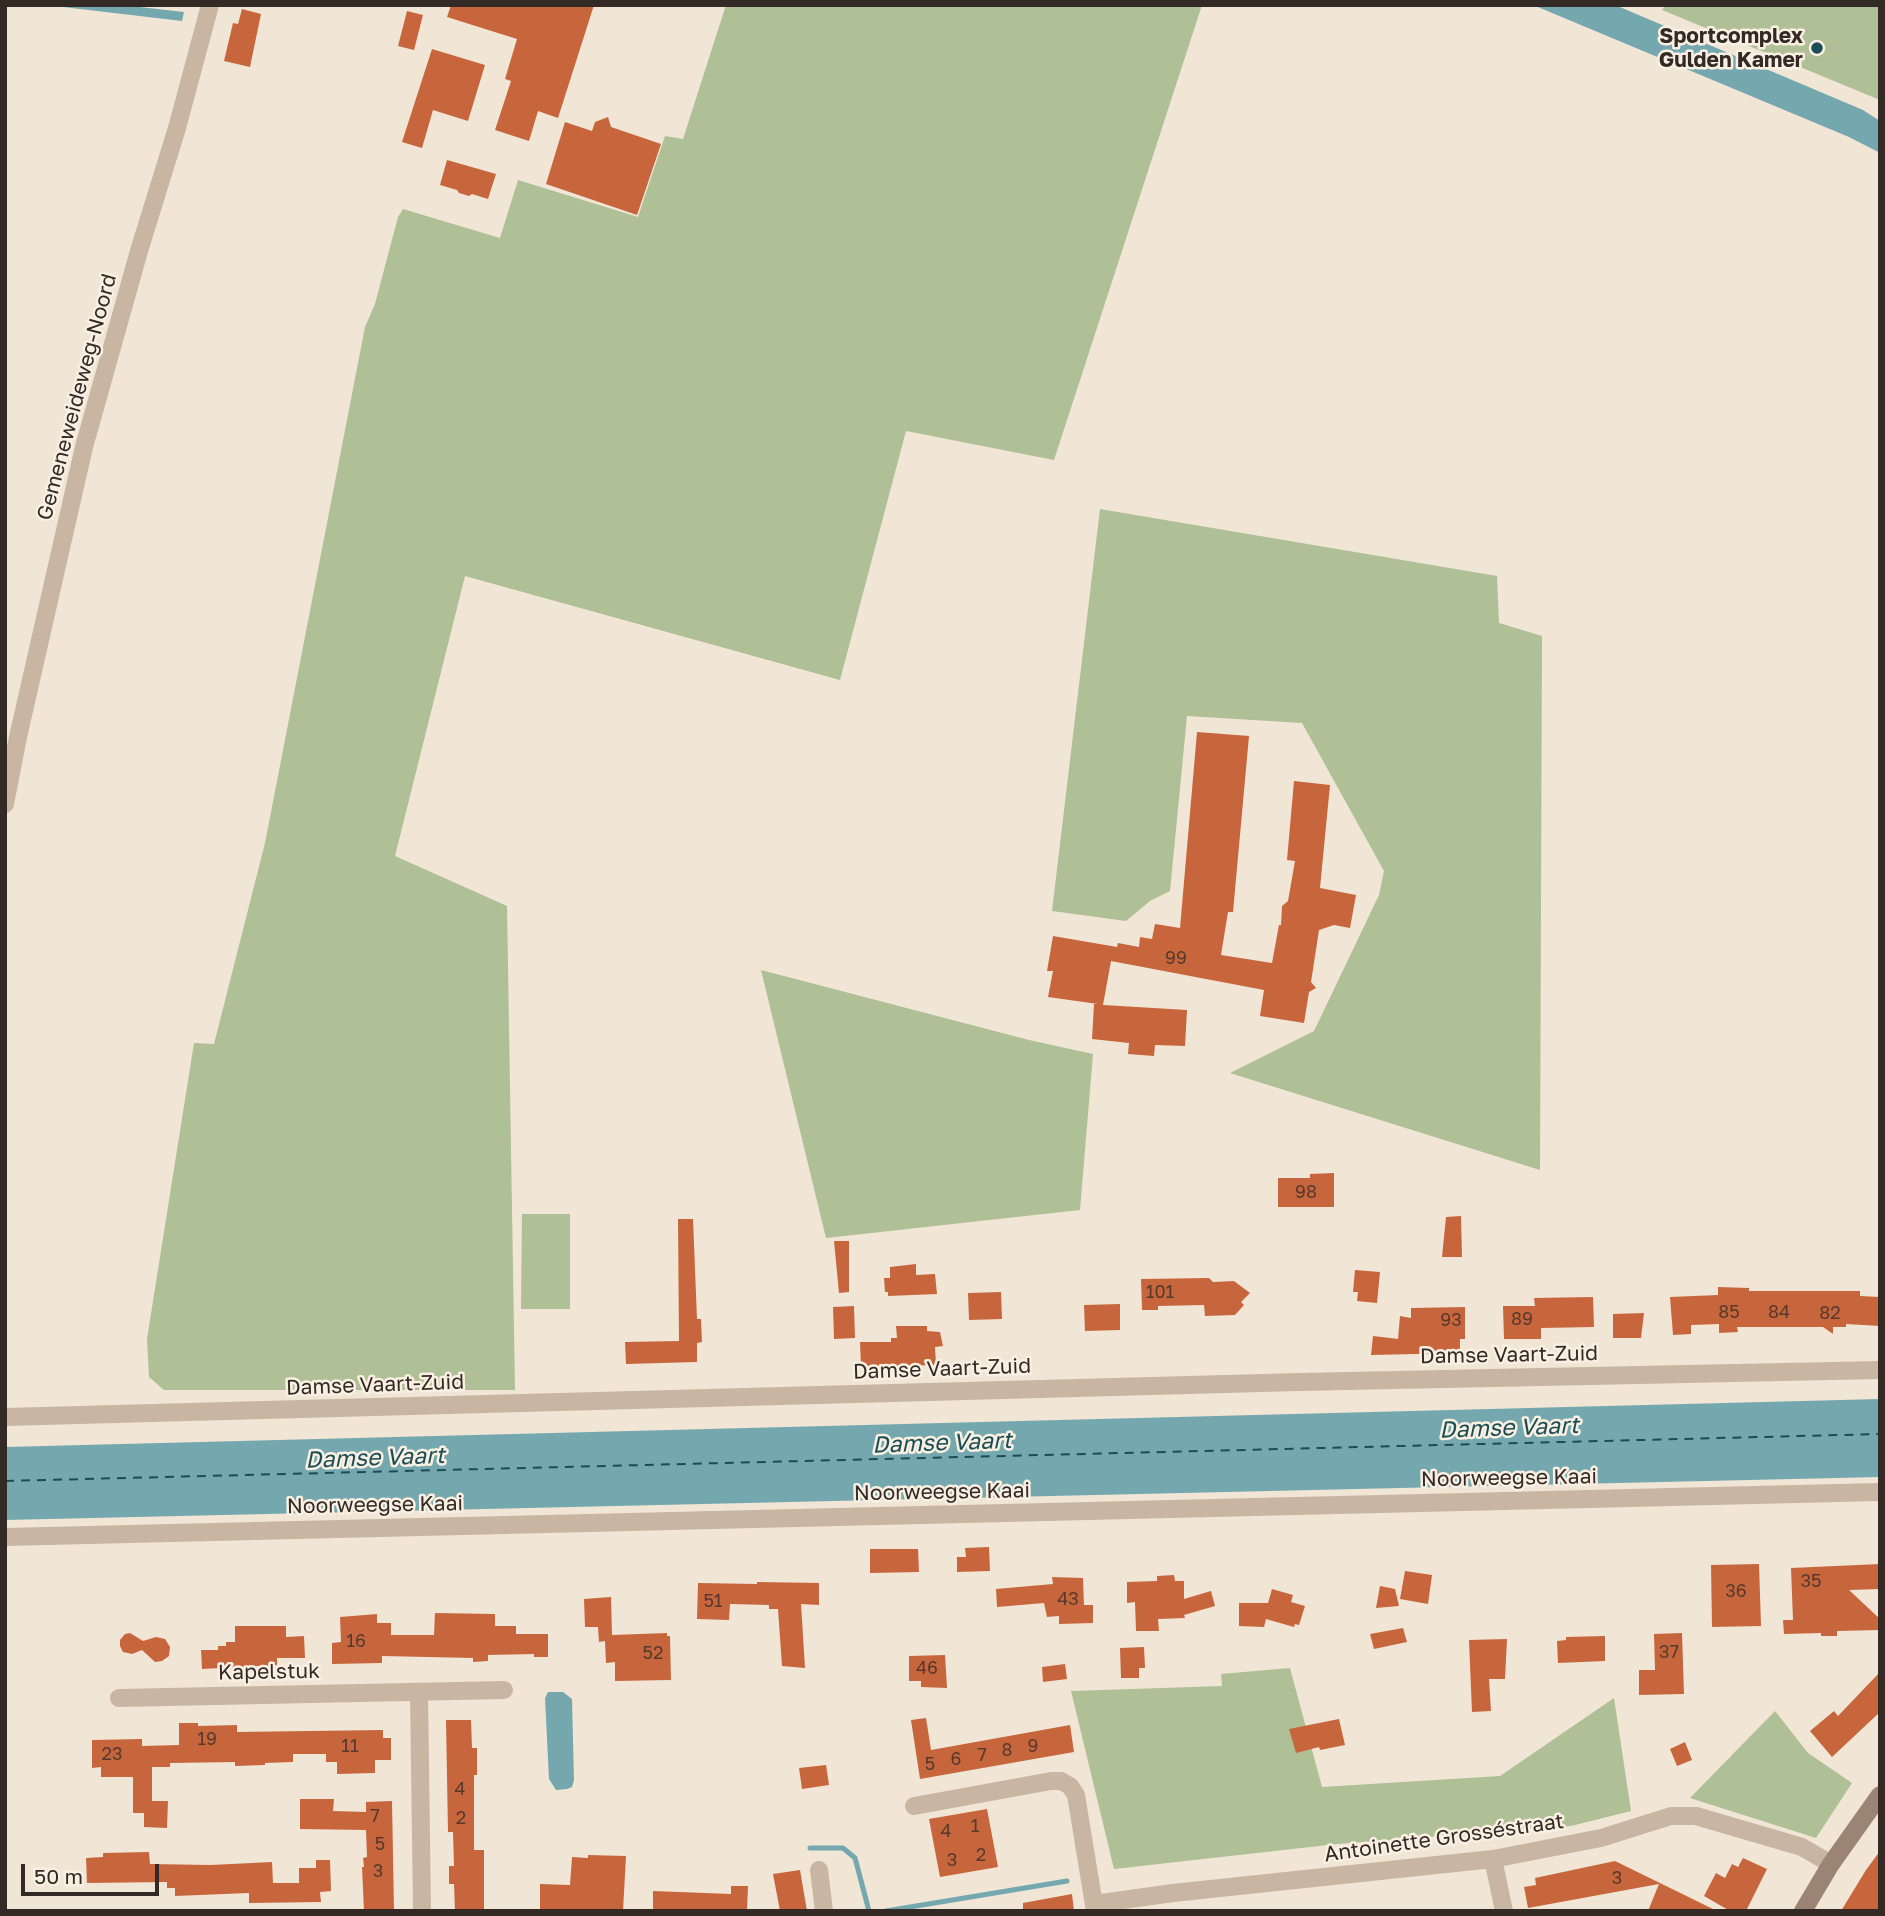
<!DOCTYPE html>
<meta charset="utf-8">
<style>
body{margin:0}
#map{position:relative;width:1885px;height:1916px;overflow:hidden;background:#f1e5d6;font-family:"Golos Text",sans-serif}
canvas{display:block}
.frame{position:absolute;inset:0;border:7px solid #332a25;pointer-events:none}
.scale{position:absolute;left:21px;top:1864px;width:138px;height:32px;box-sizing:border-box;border:4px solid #332a25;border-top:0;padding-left:9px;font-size:21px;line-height:24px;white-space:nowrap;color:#332a25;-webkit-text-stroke:5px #f9efe2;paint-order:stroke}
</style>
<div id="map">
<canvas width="1885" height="1916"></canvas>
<div class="frame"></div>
<div class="scale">50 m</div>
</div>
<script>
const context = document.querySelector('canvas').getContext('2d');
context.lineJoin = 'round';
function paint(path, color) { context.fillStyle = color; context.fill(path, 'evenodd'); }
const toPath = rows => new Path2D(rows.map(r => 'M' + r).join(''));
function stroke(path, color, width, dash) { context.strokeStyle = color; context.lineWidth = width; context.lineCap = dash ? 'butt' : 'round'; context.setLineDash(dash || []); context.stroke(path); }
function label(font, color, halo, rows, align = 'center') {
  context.font = font + ' "Golos Text",sans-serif'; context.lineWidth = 5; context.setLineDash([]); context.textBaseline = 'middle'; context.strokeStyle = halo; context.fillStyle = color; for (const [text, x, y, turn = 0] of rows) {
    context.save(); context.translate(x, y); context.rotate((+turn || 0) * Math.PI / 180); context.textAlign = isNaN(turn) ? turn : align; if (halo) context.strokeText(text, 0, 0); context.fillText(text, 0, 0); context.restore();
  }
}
const green = toPath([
 [726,5,1202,5,1054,460,906,431,840,680,465,576,395,856,507,906,515,1390,164,1390,149,1377,147,1339,194,1043,214,1044,265,843,365,327,375,304,398,217,403,209,500,238,518,180,638,217,665,136,683,139],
 [1666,5,1880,5,1880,100,1662,10],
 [1100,509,1497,576,1499,623,1542,636,1540,1170,1230,1073,1314,1031,1379,895,1384,871,1302,723,1187,716,1170,891,1150,901,1126,921,1052,911],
 [761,970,1029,1040,1093,1054,1080,1210,826,1238],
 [522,1214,570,1214,570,1309,521,1309],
 [1290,1668,1322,1787,1500,1776,1614,1698,1631,1811,1571,1826,1337,1844,1114,1869,1071,1691,1222,1686,1221,1674],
 [1775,1711,1808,1753,1852,1783,1816,1838,1690,1798]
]);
const water = toPath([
 [46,5,122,5,184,12,182,21],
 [1533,5,1615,5,1863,110,1880,121,1880,153,1849,137],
 [1880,1399,1880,1477,5,1520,5,1447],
 [548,1692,563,1692,572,1699,574,1780,572,1787,567,1789,556,1790,549,1779,545,1698]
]);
const stream = toPath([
 [810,1848,843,1848,855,1858,869,1911],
 [886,1911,1067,1881]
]);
const ferry = toPath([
 [5,1481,1880,1434]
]);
const building = toPath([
 [451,5,594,5,558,118,538,111,529,141,495,130,511,81,505,79,517,39,447,17],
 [242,9,261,14,250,67,224,61,233,23,238,24],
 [407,11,423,15,414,50,398,46],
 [432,49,485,65,468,121,433,110,422,148,402,142],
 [608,117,611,127,661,144,637,215,546,184,565,122,592,131,595,122],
 [447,160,496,174,488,199,472,194,469,196,459,193,457,190,440,185],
 [1197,732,1249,736,1233,912,1228,912,1221,955,1272,963,1279,925,1281,925,1282,906,1288,901,1295,861,1287,860,1294,781,1330,785,1320,888,1356,895,1350,928,1334,925,1319,930,1311,982,1316,988,1309,992,1304,1023,1260,1016,1264,990,1111,961,1103,1005,1187,1010,1185,1046,1155,1045,1154,1056,1128,1054,1129,1043,1092,1039,1094,1004,1098,1004,1048,997,1053,971,1047,971,1053,936,1117,947,1118,943,1139,947,1140,937,1152,939,1155,924,1180,928],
 [1334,1173,1334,1207,1278,1207,1278,1178,1310,1178,1310,1174],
 [1461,1216,1462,1257,1442,1257,1446,1217],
 [678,1219,693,1219,697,1319,701,1319,702,1342,697,1343,697,1362,626,1364,625,1342,679,1341],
 [834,1241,849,1241,849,1292,839,1293],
 [916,1264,916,1275,935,1274,937,1294,888,1296,888,1292,885,1292,884,1278,890,1278,890,1267],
 [1355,1270,1380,1272,1377,1303,1357,1301,1358,1292,1353,1292],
 [1209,1278,1213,1282,1234,1281,1250,1293,1241,1302,1244,1305,1235,1315,1205,1316,1204,1305,1158,1306,1158,1310,1142,1310,1141,1279],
 [1718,1287,1749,1288,1749,1291,1860,1291,1860,1296,1880,1297,1880,1326,1846,1324,1846,1327,1833,1327,1833,1334,1823,1327,1737,1327,1738,1332,1719,1333,1719,1324,1691,1325,1691,1334,1673,1335,1670,1297,1718,1295],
 [1001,1292,1002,1319,969,1320,968,1293],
 [1593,1297,1594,1327,1541,1328,1541,1339,1504,1339,1503,1306,1535,1306,1534,1298],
 [1120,1304,1120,1330,1085,1331,1084,1305],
 [854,1306,855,1338,834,1339,833,1307],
 [1465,1307,1465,1339,1460,1339,1460,1353,1371,1355,1373,1336,1398,1339,1400,1316,1411,1318,1411,1308],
 [1644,1313,1641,1338,1613,1338,1613,1314],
 [896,1326,927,1326,927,1331,940,1332,943,1346,935,1347,936,1365,861,1367,860,1342,891,1342,891,1338,897,1338],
 [989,1547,990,1571,957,1572,957,1557,966,1557,965,1548],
 [870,1549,918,1549,919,1572,870,1573],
 [1759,1564,1761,1626,1712,1627,1711,1565],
 [1880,1564,1879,1589,1849,1590,1880,1619,1880,1630,1837,1631,1837,1636,1821,1636,1821,1633,1784,1634,1783,1620,1793,1620,1791,1568],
 [1405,1571,1432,1575,1428,1604,1400,1599],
 [1174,1575,1175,1581,1184,1581,1184,1599,1211,1591,1215,1606,1184,1615,1185,1618,1158,1619,1159,1631,1136,1631,1135,1602,1127,1603,1127,1582,1157,1581,1157,1576],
 [1052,1577,1083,1578,1084,1605,1093,1605,1093,1623,1059,1624,1059,1616,1047,1617,1044,1603,997,1607,996,1589,1053,1584],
 [757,1582,819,1583,819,1605,801,1604,805,1668,782,1666,778,1609,769,1609,769,1605,730,1604,729,1620,697,1619,698,1583,757,1584],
 [1380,1586,1395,1589,1399,1606,1376,1608],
 [1272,1589,1293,1595,1291,1602,1305,1606,1299,1625,1295,1624,1294,1627,1266,1619,1264,1627,1239,1626,1239,1603,1268,1603],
 [611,1597,612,1635,667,1633,667,1636,670,1636,671,1680,615,1681,615,1662,606,1663,605,1641,599,1642,598,1627,585,1627,584,1599],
 [435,1613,495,1614,495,1626,516,1626,516,1634,548,1634,548,1657,534,1657,534,1654,488,1655,488,1661,473,1662,473,1658,382,1656,382,1663,332,1664,332,1643,341,1642,340,1617,377,1614,377,1623,391,1623,391,1635,434,1635],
 [235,1626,286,1626,286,1637,304,1636,305,1658,277,1658,277,1665,202,1669,201,1650,218,1650,218,1646,226,1646,226,1642,235,1642],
 [1403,1628,1407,1642,1374,1649,1370,1634],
 [130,1633,143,1641,156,1637,165,1639,170,1647,169,1656,162,1661,155,1662,142,1650,132,1654,123,1652,120,1646,120,1640,125,1634],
 [1682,1633,1684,1694,1639,1695,1639,1670,1655,1670,1654,1634],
 [1605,1636,1605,1661,1558,1663,1557,1641,1566,1640,1566,1637],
 [1507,1639,1505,1679,1489,1679,1491,1711,1472,1712,1469,1640],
 [1144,1647,1145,1668,1139,1668,1139,1678,1121,1678,1120,1648],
 [945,1655,947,1688,921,1687,921,1681,909,1681,909,1656],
 [1065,1664,1067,1679,1043,1682,1042,1667],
 [1880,1672,1880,1712,1832,1757,1810,1731,1834,1711,1838,1716],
 [926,1718,931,1750,1070,1725,1074,1752,920,1779,911,1720],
 [1339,1719,1345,1745,1320,1750,1319,1747,1296,1753,1289,1729],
 [446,1720,471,1720,472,1748,477,1748,477,1775,474,1775,474,1850,484,1850,484,1911,455,1911,454,1884,449,1884,449,1866,454,1866,453,1832,448,1832],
 [179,1723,198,1723,198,1726,237,1725,237,1732,383,1730,383,1738,391,1738,391,1760,375,1760,375,1773,337,1774,337,1762,326,1762,326,1754,293,1754,293,1762,265,1763,265,1765,235,1766,235,1762,170,1763,170,1767,152,1767,152,1801,168,1801,167,1828,144,1827,144,1813,133,1813,133,1777,101,1777,101,1767,92,1768,92,1740,142,1739,142,1746,179,1745],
 [1685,1742,1692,1760,1677,1766,1670,1749],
 [826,1765,829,1785,802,1789,799,1768],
 [300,1799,334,1799,333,1811,366,1812,366,1802,392,1801,394,1911,364,1911,362,1867,364,1867,363,1858,367,1857,366,1830,300,1829],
 [987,1809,998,1867,940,1877,929,1819],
 [1880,1851,1880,1911,1841,1911,1866,1870],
 [149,1852,150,1864,211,1865,272,1862,273,1883,299,1883,299,1868,316,1868,316,1860,330,1860,331,1891,320,1892,321,1902,249,1903,249,1893,175,1896,175,1888,167,1888,167,1882,87,1883,86,1858,103,1857,103,1853],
 [588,1855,626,1856,623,1911,540,1911,540,1884,570,1885,572,1857,588,1858],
 [1743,1858,1767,1869,1746,1911,1730,1911,1704,1896,1716,1873,1725,1878,1732,1864,1738,1867],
 [1615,1861,1662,1884,1717,1911,1648,1911,1659,1884,1528,1908,1524,1887,1536,1885,1535,1878],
 [800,1870,807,1911,780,1911,773,1874],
 [731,1886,748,1886,747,1911,653,1911,653,1891,731,1894],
 [1072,1894,1074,1911,1023,1911,1023,1903]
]);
const minor = toPath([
 [5,804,18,737,84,447,139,251,177,128,210,5],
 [5,1537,1880,1492],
 [419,1692,422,1911],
 [119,1698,504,1690],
 [914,1806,1051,1781,1061,1781,1070,1786,1076,1795,1095,1911],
 [1493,1859,1504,1911],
 [819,1870,824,1911],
 [1094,1904,1173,1893,1493,1859,1601,1838,1671,1816,1696,1816,1802,1847,1831,1864]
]);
const tertiary = toPath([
 [5,1417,1299,1382,1880,1370]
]);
const secondary = toPath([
 [1803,1911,1831,1864,1880,1795]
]);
const markers = [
 [1817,48,7,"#1a4e54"]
];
const numberNames = [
 ["99",1176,958],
 ["98",1306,1192],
 ["101",1160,1292],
 ["85",1729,1312],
 ["84",1779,1312],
 ["82",1830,1313],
 ["89",1522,1319],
 ["93",1451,1320],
 ["35",1811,1581],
 ["36",1736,1591],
 ["43",1068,1599],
 ["51",713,1601],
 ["16",356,1641],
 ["37",1669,1652],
 ["52",653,1653],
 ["46",927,1668],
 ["19",207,1739],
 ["11",350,1746],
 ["9",1033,1746],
 ["8",1007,1750],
 ["23",112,1754],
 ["7",982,1755],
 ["6",956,1759],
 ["5",930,1764],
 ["4",460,1789],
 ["7",375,1816],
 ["2",461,1818],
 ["1",975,1826],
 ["4",946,1831],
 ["5",380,1844],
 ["2",981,1855],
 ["3",952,1860],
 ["3",378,1871],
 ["3",1617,1878]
];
const poiNames = [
 ["Sportcomplex",1803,36],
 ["Gulden Kamer",1803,60]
];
const streetNames = [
 ["Gemeneweideweg-Noord",77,397,-75],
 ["Damse Vaart-Zuid",1509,1355,-1],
 ["Damse Vaart-Zuid",942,1369,-2],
 ["Damse Vaart-Zuid",375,1385,-2],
 ["Noorweegse Kaai",1509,1478,-1],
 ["Noorweegse Kaai",942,1492,-1],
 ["Noorweegse Kaai",375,1505,-1],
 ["Kapelstuk",269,1672,-1],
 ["Antoinette Grosséstraat",1444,1838,-8]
];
const waterNames = [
 ["Damse Vaart",1509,1428,-2],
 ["Damse Vaart",942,1443,-2],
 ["Damse Vaart",375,1458,-2]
];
paint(green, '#afbf96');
paint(water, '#75a8ae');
stroke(stream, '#75a8ae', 5);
stroke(ferry, '#1a4e54', 2, [9, 7]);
paint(building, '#c7663d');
stroke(minor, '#c8b6a2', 18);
stroke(tertiary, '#c8b6a2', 18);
stroke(secondary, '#9c8474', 18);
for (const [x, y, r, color] of markers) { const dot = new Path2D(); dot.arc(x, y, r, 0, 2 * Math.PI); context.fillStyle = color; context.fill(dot); stroke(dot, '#f9efe2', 2.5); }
label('18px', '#58392b', null, numberNames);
label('bold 21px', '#332a25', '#f9efe2', poiNames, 'right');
label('21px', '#332a25', '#f9efe2', streetNames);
label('italic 23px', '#1a4e54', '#f9efe2', waterNames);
</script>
